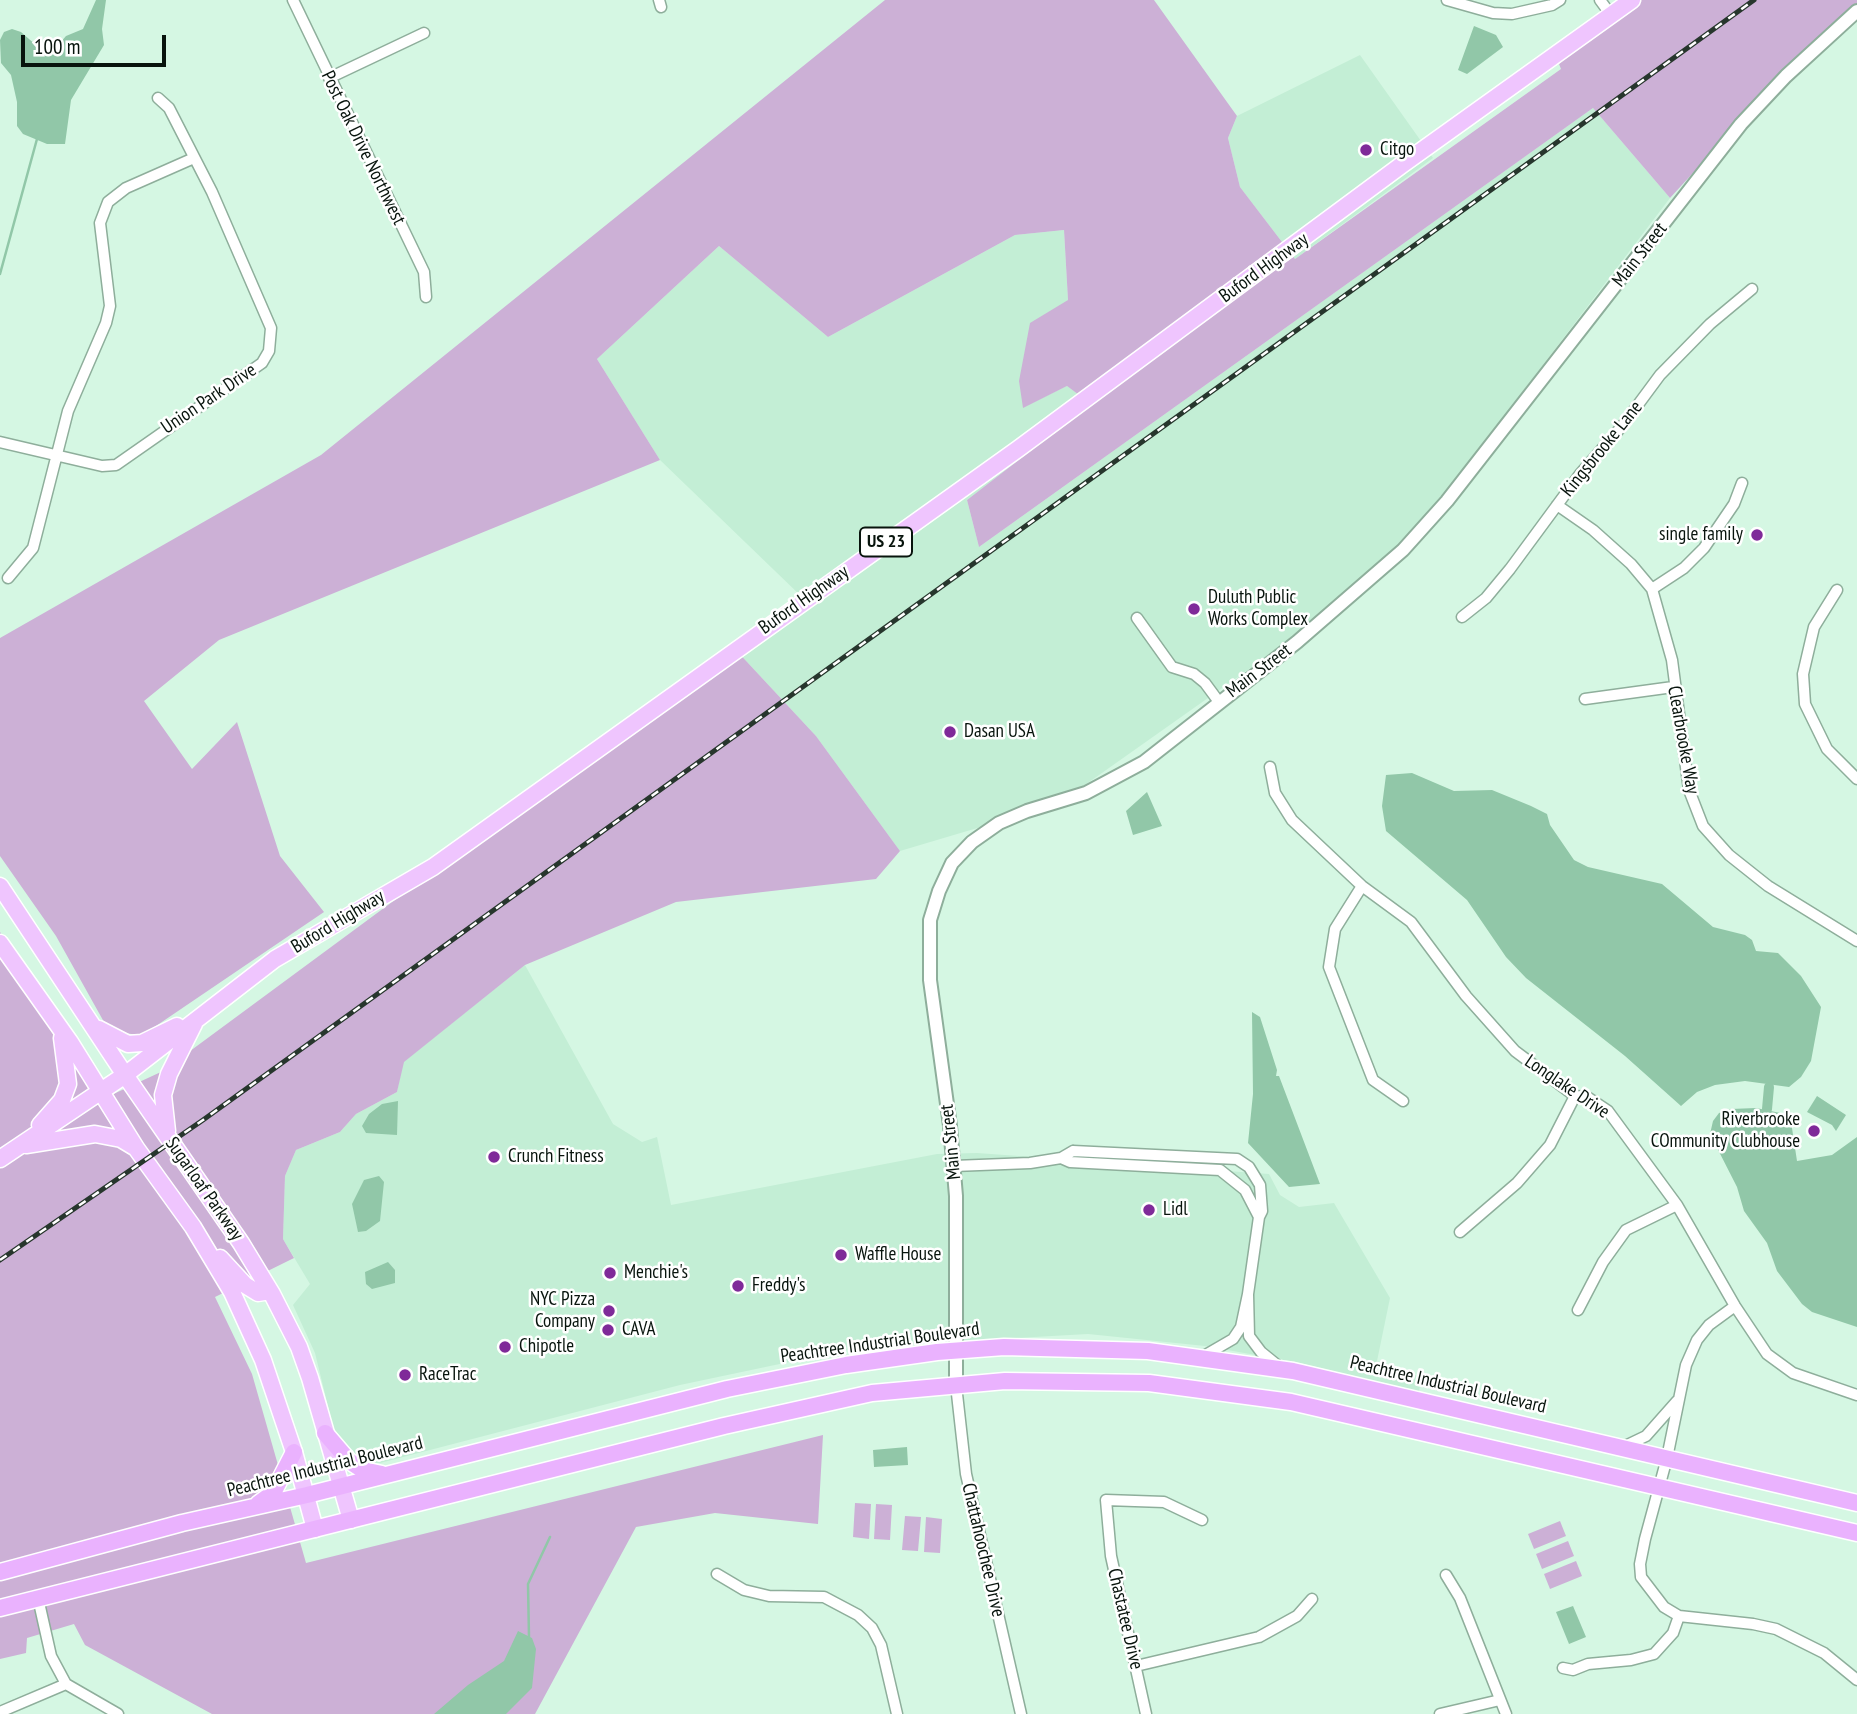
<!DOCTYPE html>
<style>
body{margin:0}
#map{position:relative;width:1857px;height:1714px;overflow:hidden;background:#d5f7e3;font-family:"PT Sans Narrow",sans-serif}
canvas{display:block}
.scale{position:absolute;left:21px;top:35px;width:145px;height:32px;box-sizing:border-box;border:4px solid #08140d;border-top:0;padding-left:9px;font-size:21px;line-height:24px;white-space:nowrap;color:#08140d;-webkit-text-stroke:5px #fff;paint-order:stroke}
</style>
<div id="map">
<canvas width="1857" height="1714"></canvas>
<div class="scale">100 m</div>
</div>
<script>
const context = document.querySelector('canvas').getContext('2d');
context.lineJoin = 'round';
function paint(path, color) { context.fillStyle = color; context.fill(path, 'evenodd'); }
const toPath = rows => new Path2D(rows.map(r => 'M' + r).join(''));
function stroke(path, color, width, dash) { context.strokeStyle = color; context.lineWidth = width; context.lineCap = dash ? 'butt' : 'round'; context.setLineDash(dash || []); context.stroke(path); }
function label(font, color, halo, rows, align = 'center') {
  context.font = font + ' "PT Sans Narrow",sans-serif'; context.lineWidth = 5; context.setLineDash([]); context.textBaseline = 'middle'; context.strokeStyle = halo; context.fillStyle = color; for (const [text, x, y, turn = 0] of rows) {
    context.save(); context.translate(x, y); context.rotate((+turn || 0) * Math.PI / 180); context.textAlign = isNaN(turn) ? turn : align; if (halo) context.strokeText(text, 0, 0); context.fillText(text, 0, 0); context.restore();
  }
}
const built = toPath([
 [1360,55,1433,158,1295,259,1240,187,1228,138,1237,116],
 [1593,108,1670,198,1402,550,1300,633,1058,804,900,851,816,736,735,649,803,598,660,460,597,359,719,246,828,337,1015,235,1064,230,1068,300,1023,407,1067,386,1091,404,967,500,979,547],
 [525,965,613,1124,642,1142,657,1137,671,1205,937,1154,977,1153,1269,1174,1280,1195,1299,1207,1334,1203,1390,1298,1377,1361,1421,1377,1419,1392,1295,1362,1205,1346,1088,1334,926,1343,846,1350,680,1385,380,1463,363,1463,348,1454,336,1439,315,1353,293,1305,310,1284,283,1239,285,1176,296,1150,340,1132,356,1114,397,1092,403,1062]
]);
const green = toPath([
 [885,0,1154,0,1237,116,1228,138,1240,187,1295,259,1561,69,1559,64,1623,0,1857,0,1857,12,1747,114,1670,198,1593,108,979,547,967,500,1091,404,1067,386,1023,408,1019,381,1030,323,1068,300,1064,230,1015,235,828,337,719,246,597,359,660,460,219,640,144,701,192,769,237,722,280,856,324,912,153,1028,139,1035,124,1033,104,1022,56,936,0,856,0,638,321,455],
 [735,649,816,736,900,851,876,879,676,902,525,965,404,1062,397,1092,356,1114,340,1132,296,1150,285,1176,283,1239,294,1258,215,1297,252,1374,306,1563,823,1435,818,1524,715,1513,636,1527,535,1714,212,1714,85,1645,74,1624,27,1638,26,1653,0,1659,0,932,107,1097,163,1071],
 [855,1503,871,1504,869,1539,853,1537],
 [876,1504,892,1505,890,1540,874,1539],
 [905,1516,921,1517,918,1551,902,1550],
 [926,1517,942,1519,940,1553,924,1552],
 [1560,1521,1566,1536,1534,1549,1528,1534],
 [1568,1541,1574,1556,1542,1569,1536,1554],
 [1576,1561,1582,1576,1550,1589,1544,1574]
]);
const water = toPath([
 [96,0,106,0,102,29,104,45,71,100,65,144,47,144,23,134,17,126,17,102,11,75,1,63,0,40,4,32,12,29,21,32,45,53,53,51,66,36,83,29],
 [1474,26,1496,35,1503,47,1467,74,1458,70],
 [1412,773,1454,791,1492,790,1531,806,1547,814,1550,825,1574,860,1588,867,1662,884,1713,927,1745,935,1752,940,1756,951,1778,953,1801,976,1821,1007,1811,1061,1801,1077,1789,1087,1745,1081,1715,1085,1697,1092,1681,1106,1625,1056,1526,978,1506,957,1467,900,1386,831,1382,806,1386,775],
 [1147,792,1162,826,1133,835,1126,811],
 [1252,1012,1260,1017,1277,1070,1276,1076,1279,1076,1320,1184,1289,1187,1248,1143,1253,1094],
 [1817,1096,1846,1115,1836,1131,1832,1125,1807,1112],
 [398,1101,397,1135,366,1133,362,1126,369,1114,382,1104],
 [1756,1108,1790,1115,1797,1161,1832,1155,1857,1137,1857,1327,1812,1312,1802,1304,1777,1271,1767,1243,1744,1211,1737,1187,1710,1134,1713,1121,1719,1113,1731,1109],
 [379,1176,384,1182,380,1221,366,1231,358,1232,352,1204,364,1180],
 [388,1262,395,1270,395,1283,372,1289,366,1284,365,1272],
 [907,1447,908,1465,874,1467,873,1450],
 [1573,1606,1586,1637,1569,1644,1556,1612],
 [518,1631,532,1638,536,1649,532,1688,506,1714,434,1714,468,1685,504,1661]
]);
const stream = toPath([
 [0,274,37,139],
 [529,1637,528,1584,550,1537]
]);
const canal = toPath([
 [1767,1109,1769,1087]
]);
const minor = toPath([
 [293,0,424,272,426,297],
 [659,0,661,7],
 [1447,0,1493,13,1512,14,1552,5,1560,0],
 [1600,0,1611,15],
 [329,78,424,33],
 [0,442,102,466,116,465,262,363,269,351,271,328,212,192,169,108,158,98],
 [1557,505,1593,530,1631,564,1652,589,1672,660,1689,790,1703,826,1729,855,1768,886,1857,941],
 [8,578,33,548,68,411,106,323,110,306,100,223,108,202,126,188,194,158],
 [1652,589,1684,568,1704,548,1734,504,1742,483],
 [1837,590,1814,627,1803,674,1805,704,1827,749,1857,779],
 [1462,617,1486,598,1510,569,1580,474,1623,425,1660,375,1710,324,1752,289],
 [1137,618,1172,667,1194,674,1205,683,1219,702],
 [1585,699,1673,687],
 [1270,767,1275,793,1292,820,1362,886,1411,922,1466,996,1515,1051,1575,1096,1587,1097,1608,1111,1677,1205,1735,1306,1767,1354,1793,1373,1857,1395],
 [1362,886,1335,929,1329,967,1373,1080,1403,1101],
 [1073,1151,1237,1159,1249,1167,1260,1185,1262,1211,1259,1217,1245,1190,1220,1170,1070,1162,1061,1158,1073,1151],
 [954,1166,1030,1163,1061,1158],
 [1460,1232,1517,1183,1550,1145,1575,1096],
 [1248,1294,1259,1217],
 [1735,1306,1709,1325,1697,1340,1686,1365,1667,1458,1645,1539,1640,1564,1641,1577,1664,1607,1679,1616,1753,1624,1776,1629,1824,1653,1857,1680],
 [1578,1310,1603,1262,1626,1230,1677,1205],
 [1202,1357,1233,1339,1241,1327,1248,1294,1249,1336,1261,1352,1282,1369],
 [956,1385,966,1474,1021,1714],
 [1623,1447,1646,1436,1677,1401],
 [717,1574,744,1590,769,1596,824,1597,858,1615,872,1628,881,1645,897,1714],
 [1446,1575,1460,1598,1506,1714],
 [38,1598,51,1656,66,1684,118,1714],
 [1136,1666,1259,1637,1297,1616,1312,1599],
 [1563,1668,1573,1670,1588,1664,1631,1660,1654,1654,1673,1633,1679,1616],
 [0,1712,66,1684],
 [1146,1714,1111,1556,1106,1500,1164,1502,1202,1520],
 [1440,1714,1500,1700]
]);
const tertiary = toPath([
 [956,1385,956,1196,950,1126,930,980,930,920,939,891,952,863,972,842,999,823,1027,811,1086,793,1144,762,1297,642,1403,550,1447,501,1741,124,1786,76,1857,11]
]);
const primary = toPath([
 [0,886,125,1075,241,1243,272,1294,299,1347,310,1378,351,1520],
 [0,943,70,1042,136,1148,193,1227,232,1292,263,1360,294,1452,315,1529],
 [99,1029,128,1044,142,1043,177,1026],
 [40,1125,62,1100,68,1084,62,1038],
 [167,1131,163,1095,169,1074,194,1024],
 [26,1145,95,1134,121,1139,136,1148],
 [0,1159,125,1075,275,959,433,867,1018,449,1403,164,1632,0],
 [220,1258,245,1285,258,1293,270,1291]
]);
const trunk = toPath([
 [325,1433,349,1461,363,1470,382,1474],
 [258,1504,273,1493,294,1452],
 [0,1572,182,1523,307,1495,727,1389,846,1365,937,1352,1004,1347,1148,1351,1293,1371,1857,1503],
 [0,1608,724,1426,872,1393,1005,1381,1149,1383,1291,1402,1857,1533]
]);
const rail = toPath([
 [0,1260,203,1120,1754,0]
]);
const markers = [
 [1366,150,7,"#7f2a99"],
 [1757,535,7,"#7f2a99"],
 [1194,609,7,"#7f2a99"],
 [950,732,7,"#7f2a99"],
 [1814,1131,7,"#7f2a99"],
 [494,1157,7,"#7f2a99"],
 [1149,1210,7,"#7f2a99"],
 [841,1255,7,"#7f2a99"],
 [610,1273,7,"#7f2a99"],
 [738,1286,7,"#7f2a99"],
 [609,1311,7,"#7f2a99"],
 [608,1330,7,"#7f2a99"],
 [505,1347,7,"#7f2a99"],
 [405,1375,7,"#7f2a99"]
];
const shields = [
 [886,542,52]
];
const shieldNames = [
 ["US 23",886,542]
];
const streetNames = [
 ["Post Oak Drive Northwest",363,148,64],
 ["Main Street",1640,255,-52],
 ["Buford Highway",1264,268,-36],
 ["Union Park Drive",209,399,-34],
 ["Kingsbrooke Lane",1602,449,-51],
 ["Buford Highway",804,600,-35],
 ["Main Street",1259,671,-37],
 ["Clearbrooke Way",1683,740,80],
 ["Buford Highway",338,922,-31],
 ["Longlake Drive",1567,1087,34],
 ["Main Street",951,1142,-96],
 ["Sugarloaf Parkway",204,1189,55],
 ["Peachtree Industrial Boulevard",880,1343,-8],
 ["Peachtree Industrial Boulevard",1448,1385,13],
 ["Peachtree Industrial Boulevard",325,1467,-14],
 ["Chattahoochee Drive",983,1550,77],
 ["Chastatee Drive",1125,1619,77]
];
const poiNames = [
 ["Citgo",1380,150],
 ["single family",1743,535,"right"],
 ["Duluth Public",1208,598],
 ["Works Complex",1208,620],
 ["Dasan USA",964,732],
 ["Riverbrooke",1800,1120,"right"],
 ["COmmunity Clubhouse",1800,1142,"right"],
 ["Crunch Fitness",508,1157],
 ["Lidl",1163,1210],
 ["Waffle House",855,1255],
 ["Menchie's",624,1273],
 ["Freddy's",752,1286],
 ["NYC Pizza",595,1300,"right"],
 ["Company",595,1322,"right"],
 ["CAVA",622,1330],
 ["Chipotle",519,1347],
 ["RaceTrac",419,1375]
];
paint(built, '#c3eed5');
paint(green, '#ccb0d6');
paint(water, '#91c7a8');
stroke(stream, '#91c7a8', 2.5);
stroke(canal, '#91c7a8', 10);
stroke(minor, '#8eae9b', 13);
stroke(tertiary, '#8eae9b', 16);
stroke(primary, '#fff', 19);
stroke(trunk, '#fff', 19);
stroke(minor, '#fff', 10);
stroke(tertiary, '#fff', 12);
stroke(primary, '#efc5fe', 16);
stroke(trunk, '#eab2fe', 16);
stroke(rail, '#27362d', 5);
stroke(rail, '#fff', 2.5, [8]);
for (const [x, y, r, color] of markers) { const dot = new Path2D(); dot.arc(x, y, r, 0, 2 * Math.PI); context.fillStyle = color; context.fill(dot); stroke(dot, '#fff', 2.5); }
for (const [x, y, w] of shields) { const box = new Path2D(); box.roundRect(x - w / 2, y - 14.5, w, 29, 5); context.fillStyle = '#fff'; context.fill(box); stroke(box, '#08140d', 2); }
label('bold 18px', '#08140d', null, shieldNames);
label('19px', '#08140d', '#fff', streetNames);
label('19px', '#08140d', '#fff', poiNames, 'left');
</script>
